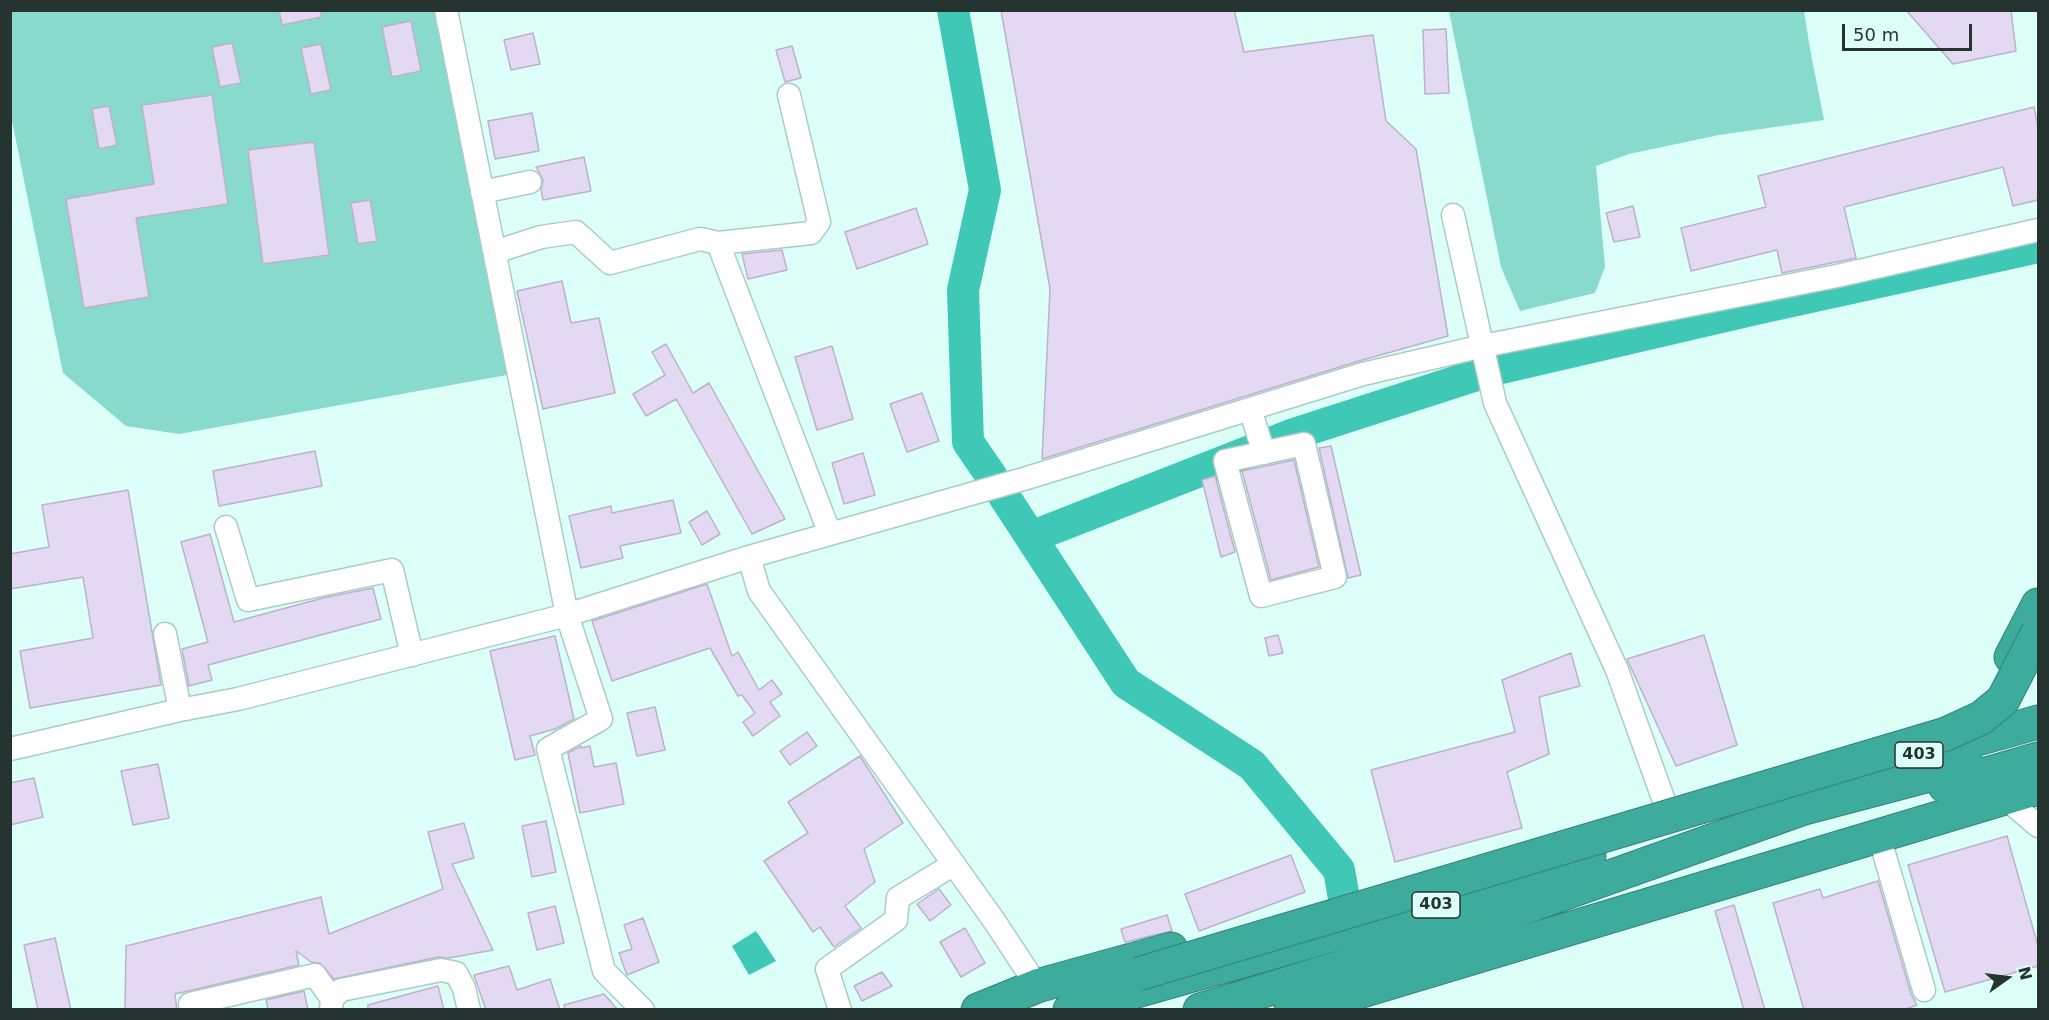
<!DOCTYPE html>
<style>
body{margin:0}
#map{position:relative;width:2049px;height:1020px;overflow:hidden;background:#dcfff7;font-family:"DejaVu Sans",sans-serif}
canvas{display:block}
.frame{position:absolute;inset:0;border:12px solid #263431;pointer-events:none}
.north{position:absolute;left:1977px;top:948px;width:60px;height:60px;-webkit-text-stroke:4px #dcfff7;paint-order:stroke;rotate:76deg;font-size:16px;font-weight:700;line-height:24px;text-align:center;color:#263431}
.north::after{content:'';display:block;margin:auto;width:21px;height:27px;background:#263431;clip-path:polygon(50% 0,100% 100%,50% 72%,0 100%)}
.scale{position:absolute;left:1842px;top:24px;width:130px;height:27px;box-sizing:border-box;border:3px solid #263431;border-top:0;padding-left:8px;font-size:18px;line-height:21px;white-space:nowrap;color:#263431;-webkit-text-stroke:4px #dcfff7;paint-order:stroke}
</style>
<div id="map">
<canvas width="2049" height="1020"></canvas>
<div class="frame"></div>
<div class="north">N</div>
<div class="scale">50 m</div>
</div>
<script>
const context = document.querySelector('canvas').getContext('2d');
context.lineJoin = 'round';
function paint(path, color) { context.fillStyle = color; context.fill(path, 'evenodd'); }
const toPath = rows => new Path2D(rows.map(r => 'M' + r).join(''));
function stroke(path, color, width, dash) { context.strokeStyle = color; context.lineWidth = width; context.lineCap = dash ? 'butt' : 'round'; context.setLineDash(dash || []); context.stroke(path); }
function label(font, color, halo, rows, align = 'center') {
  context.font = font + ' "DejaVu Sans",sans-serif'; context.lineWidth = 5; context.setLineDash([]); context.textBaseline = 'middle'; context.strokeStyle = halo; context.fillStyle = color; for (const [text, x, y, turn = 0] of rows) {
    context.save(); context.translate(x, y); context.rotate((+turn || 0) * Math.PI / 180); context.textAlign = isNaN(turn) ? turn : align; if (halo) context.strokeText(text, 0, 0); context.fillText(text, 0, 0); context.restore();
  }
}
const green = toPath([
 [10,11,446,11,518,373,179,434,126,426,63,373,11,116],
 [1449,11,1804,11,1810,49,1824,120,1719,135,1629,154,1596,166,1605,267,1595,293,1520,311,1501,267]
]);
const water = toPath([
 [756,931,776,961,749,975,732,946]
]);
const river = toPath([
 [953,10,985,190,963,290,968,442,992,477],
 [1004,496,1126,683,1252,765,1339,870,1348,921],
 [1031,537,1294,434,1489,371,1756,309,2038,247]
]);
const building = toPath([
 [279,10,321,10,321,17,282,25,279,10],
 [1001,10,1234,10,1244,52,1373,35,1386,121,1416,149,1448,336,1359,361,1042,459,1050,289,1001,10],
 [1906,10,2011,10,2016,51,1953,64,1906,10],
 [411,21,421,71,392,77,382,27,411,21],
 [1446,29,1449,93,1425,94,1423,30,1446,29],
 [533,33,540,64,511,70,504,40,533,33],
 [232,43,241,83,220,87,212,47,232,43],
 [321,44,331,90,311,94,301,48,321,44],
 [792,46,801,78,785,82,776,50,792,46],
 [212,95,228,204,136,218,149,297,84,308,66,199,154,184,142,105,212,95],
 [109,106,117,145,99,149,92,109,109,106],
 [2034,107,2038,127,2038,200,2013,206,2003,167,1844,207,1856,258,1782,273,1777,250,1691,271,1681,228,1766,207,1758,176,2034,107],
 [532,113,539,151,495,159,488,121,532,113],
 [314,142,329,255,263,264,248,150,314,142],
 [584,157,591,191,543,200,541,189,543,180,536,167,584,157],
 [370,200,377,241,358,244,351,203,370,200],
 [1633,206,1640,237,1614,242,1606,213,1633,206],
 [916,208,928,244,857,269,845,232,916,208],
 [782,250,787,270,748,279,742,254,782,250],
 [562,281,571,323,599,318,615,393,543,409,517,291,562,281],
 [666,344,693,393,709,383,785,519,752,534,676,399,646,416,633,394,665,375,652,352,666,344],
 [832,346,853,419,817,430,795,357,832,346],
 [922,393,939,441,907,452,890,404,922,393],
 [1331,446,1361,575,1348,578,1319,448,1331,446],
 [315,451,322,486,219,506,213,471,315,451],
 [863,453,875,495,844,504,832,463,863,453],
 [1294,460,1319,567,1271,580,1242,471,1294,460],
 [1215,476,1235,552,1221,557,1202,480,1215,476],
 [128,490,161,685,30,708,20,651,93,638,83,577,10,589,10,554,49,547,42,505,128,490],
 [673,500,681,533,620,546,623,558,581,568,569,516,611,506,612,513,673,500],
 [707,511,720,534,702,545,689,522,707,511],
 [210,534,234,622,323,598,373,588,381,619,208,665,212,680,189,686,182,649,208,642,181,542,210,534],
 [707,584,732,656,738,652,759,690,772,680,782,694,770,702,780,716,753,736,743,722,755,713,742,695,738,696,710,648,612,681,592,621,707,584],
 [1278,635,1283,653,1269,656,1265,638,1278,635],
 [1704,635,1737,745,1676,766,1627,659,1704,635],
 [555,636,574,719,555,729,530,736,535,755,515,760,490,651,555,636],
 [1571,653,1580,686,1539,697,1549,754,1507,772,1522,828,1395,862,1371,770,1515,732,1502,680,1571,653],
 [655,707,665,750,637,756,627,713,655,707],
 [807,732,817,746,790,765,780,751,807,732],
 [581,746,581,748,590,746,594,767,616,763,624,804,580,813,568,753,581,746],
 [860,756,903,823,864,849,875,882,845,906,861,928,834,947,820,927,813,932,764,861,808,833,788,802,860,756],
 [158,764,169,818,133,825,121,771,158,764],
 [34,778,43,817,10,825,10,783,34,778],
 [546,821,556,872,532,877,522,826,546,821],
 [464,823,474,858,452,864,493,950,449,958,438,957,334,979,320,963,311,962,296,951,299,965,175,994,177,1010,125,1010,126,946,321,897,329,934,443,889,428,832,464,823],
 [2007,836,2038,946,2038,966,1945,992,1908,865,2007,836],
 [1291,855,1305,892,1199,931,1185,894,1291,855],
 [1878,881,1911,994,1917,1005,1903,1010,1804,1010,1773,903,1820,889,1823,898,1878,881],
 [939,889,951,905,930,921,917,904,939,889],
 [1734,905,1765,1010,1744,1010,1715,911,1734,905],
 [555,906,564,943,537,950,528,913,555,906],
 [1167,915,1172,931,1125,942,1121,929,1167,915],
 [643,918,659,962,627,975,619,953,632,949,624,925,643,918],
 [965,928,985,963,961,977,940,942,965,928],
 [55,938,71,1010,38,1010,24,945,55,938],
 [509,966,517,990,550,979,560,1010,486,1010,474,975,509,966],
 [882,972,892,986,862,1001,854,986,882,972],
 [438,986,444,1010,368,1010,368,1005,438,986],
 [304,991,308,1010,268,1010,266,1000,304,991],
 [604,994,618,1010,565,1010,564,1005,604,994]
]);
const minor = toPath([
 [446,10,567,615,601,719,548,749,604,971,643,1010],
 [482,192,530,182],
 [1453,215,1495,403,1617,670,1668,812],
 [718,243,811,233,819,222,789,95],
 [495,252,541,237,576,232,610,263,700,239,718,243,830,534],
 [1250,409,1264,453],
 [1304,444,1335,577,1261,596,1225,461,1304,444],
 [226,527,248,600,392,570,412,655],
 [749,557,759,591,995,922,1037,986],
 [165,634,180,710],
 [10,749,180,710,238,699,567,615,749,557,1027,478,1363,374,1483,346,1837,276,2038,230],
 [2004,797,2038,826],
 [1879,836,1924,990],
 [191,1010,190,1004,315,975,332,999],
 [331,1010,332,999,341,990,441,970,456,973,464,988,469,1010],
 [840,1010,827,969,896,920,898,898,954,864]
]);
const highway = toPath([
 [2011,657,2038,605],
 [1928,753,2038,722],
 [1945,786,2038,759],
 [978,1010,1037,986,1171,949],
 [1070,1010,1414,912,1589,856],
 [1200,1010,1444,936,1804,808,1967,765],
 [1291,1010,1315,1005,2038,788]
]);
const highwayBridge = toPath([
 [1138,974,1946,734,1981,718,2003,700,2038,632]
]);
const shields = [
 [1919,755,48],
 [1436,905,48]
];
const shieldNames = [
 ["403",1919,755],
 ["403",1436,905]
];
paint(green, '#87dacc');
paint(water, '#3fc8b5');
stroke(river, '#3fc8b5', 32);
paint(building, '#e3d9f3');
stroke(building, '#bcb2cb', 1.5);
stroke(minor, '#abccc5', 25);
stroke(highway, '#368277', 35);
stroke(minor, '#fff', 22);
stroke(highway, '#3eac9c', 33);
stroke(highwayBridge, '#368277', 35, []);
stroke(highwayBridge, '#3eac9c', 33);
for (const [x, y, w] of shields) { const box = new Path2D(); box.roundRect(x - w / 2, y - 13, w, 26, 4.5); context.fillStyle = '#dcfff7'; context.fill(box); stroke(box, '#263431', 1.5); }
label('bold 16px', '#263431', null, shieldNames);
</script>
